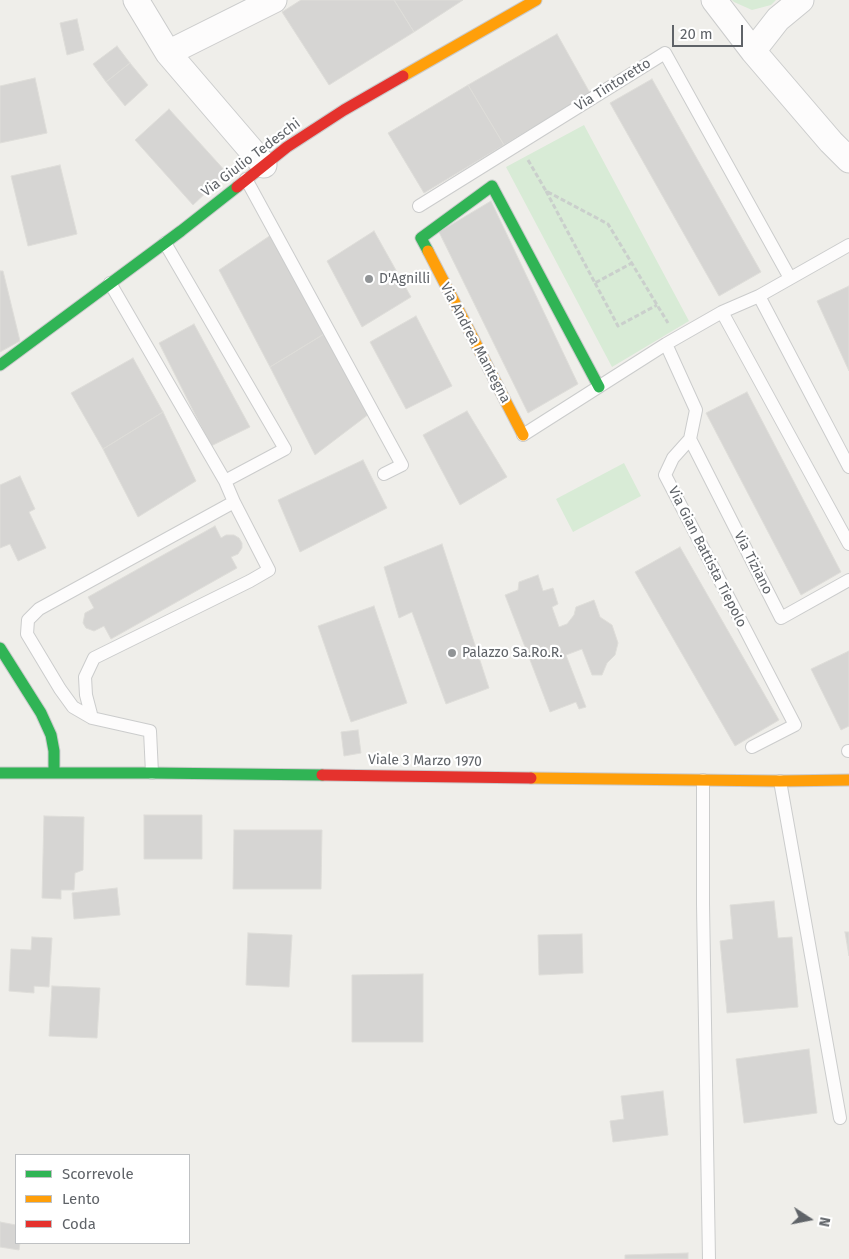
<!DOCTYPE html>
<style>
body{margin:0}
#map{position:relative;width:849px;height:1259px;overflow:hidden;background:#efeeea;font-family:"Fira Sans",sans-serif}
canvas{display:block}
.legend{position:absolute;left:15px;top:1154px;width:175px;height:90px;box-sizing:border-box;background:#fff;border:1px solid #bfc1c3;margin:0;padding:6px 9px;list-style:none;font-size:15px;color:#5f6368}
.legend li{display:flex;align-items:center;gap:10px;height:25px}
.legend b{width:25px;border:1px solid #bfc1c3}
.north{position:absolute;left:784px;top:1194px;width:50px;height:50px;-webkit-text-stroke:4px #fff;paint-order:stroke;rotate:101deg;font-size:14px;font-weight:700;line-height:20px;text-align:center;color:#5f6368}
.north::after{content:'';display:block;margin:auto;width:18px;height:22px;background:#5f6368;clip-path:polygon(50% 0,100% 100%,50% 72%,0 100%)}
.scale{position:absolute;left:672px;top:25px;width:71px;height:22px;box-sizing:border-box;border:2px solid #5f6368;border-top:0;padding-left:6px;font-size:15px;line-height:18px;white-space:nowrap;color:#5f6368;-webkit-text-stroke:4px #fff;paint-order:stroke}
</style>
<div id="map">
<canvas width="849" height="1259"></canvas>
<ul class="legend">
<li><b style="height:6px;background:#30b455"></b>Scorrevole</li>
<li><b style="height:6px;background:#ff9f0a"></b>Lento</li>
<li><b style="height:6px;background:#e5322d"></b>Coda</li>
</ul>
<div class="north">N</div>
<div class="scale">20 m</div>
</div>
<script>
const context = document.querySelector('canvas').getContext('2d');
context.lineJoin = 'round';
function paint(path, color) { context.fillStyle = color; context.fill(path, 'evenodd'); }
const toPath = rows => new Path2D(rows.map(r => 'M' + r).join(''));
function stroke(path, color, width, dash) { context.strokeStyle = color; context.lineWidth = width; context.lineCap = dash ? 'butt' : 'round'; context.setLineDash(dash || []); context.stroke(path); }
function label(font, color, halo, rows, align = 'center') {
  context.font = font + ' "Fira Sans",sans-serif'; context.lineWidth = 4.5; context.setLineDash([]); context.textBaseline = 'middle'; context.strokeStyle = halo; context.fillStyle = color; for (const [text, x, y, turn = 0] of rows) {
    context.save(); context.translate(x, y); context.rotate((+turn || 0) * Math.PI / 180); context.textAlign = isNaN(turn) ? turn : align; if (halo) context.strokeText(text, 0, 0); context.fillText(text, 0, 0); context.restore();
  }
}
const green = toPath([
 [732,0,776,0,771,5,752,10,734,2],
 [584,125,689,321,612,367,506,167],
 [624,463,641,496,573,532,556,499]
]);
const building = toPath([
 [301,0,394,0,414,32,329,85,282,12,301,0],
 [394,0,463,0,414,32,394,0],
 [77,19,84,50,67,55,60,23,77,19],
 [557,34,590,93,504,145,468,85,557,34],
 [117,46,130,63,106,82,93,64,117,46],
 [130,63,148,85,125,106,106,82,130,63],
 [35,78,47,133,0,143,0,86,35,78],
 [652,79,761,272,719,296,610,103,652,79],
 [468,85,504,145,424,193,388,133,468,85],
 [169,109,227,173,193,205,135,140,169,109],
 [60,165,77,234,28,246,11,176,60,165],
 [491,201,578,384,528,413,439,232,491,201],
 [374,231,411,297,362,327,327,261,374,231],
 [271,235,324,334,270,367,219,270,271,235],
 [0,271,3,271,20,341,0,352,0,271],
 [849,286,849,371,817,301,849,286],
 [416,316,452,386,406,409,370,342,416,316],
 [194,324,250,427,211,446,159,343,194,324],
 [324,334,369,414,315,455,270,367,324,334],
 [133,358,163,412,103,449,71,393,133,358],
 [747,392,841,572,801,595,706,413,747,392],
 [467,411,507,477,460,505,423,435,467,411],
 [163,412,196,481,138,517,103,449,163,412],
 [363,460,387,508,300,552,278,500,363,460],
 [20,476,35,509,29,512,46,548,18,561,10,544,0,548,0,485,20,476],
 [215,526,221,538,226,535,234,535,239,538,242,543,242,548,238,554,231,557,237,568,111,639,104,626,94,631,86,628,83,623,85,613,94,608,88,597,215,526],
 [442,544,489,688,446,704,412,612,399,618,384,567,442,544],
 [680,547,779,720,735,746,635,572,680,547],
 [538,575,543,591,553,588,558,604,552,607,559,627,567,624,574,615,576,607,594,600,600,617,612,625,618,643,615,655,607,663,602,675,592,675,582,649,566,655,586,707,579,709,576,702,550,712,505,595,518,590,519,582,538,575],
 [374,606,407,703,351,722,318,626,374,606],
 [849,651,849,726,841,730,811,669,849,651],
 [358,730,361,753,344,756,341,732,358,730],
 [144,815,202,815,202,859,144,859,144,815],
 [44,816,84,817,83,870,75,873,74,890,61,890,61,899,42,898,44,816],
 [234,830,322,830,321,889,233,889,234,830],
 [117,888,120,915,74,919,72,893,117,888],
 [774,901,778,938,792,937,798,1007,727,1013,720,941,733,939,730,905,774,901],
 [845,932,849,932,849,956,845,932],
 [248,933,292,935,289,987,246,985,248,933],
 [582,934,583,973,539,975,538,935,582,934],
 [32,937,52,938,49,987,34,986,34,993,9,991,11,949,31,950,32,937],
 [423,974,423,1042,352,1042,352,975,423,974],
 [52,986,100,988,97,1038,49,1036,52,986],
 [809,1049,817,1113,744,1123,736,1059,809,1049],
 [663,1091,668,1135,613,1142,610,1121,624,1119,621,1096,663,1091],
 [0,1222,16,1225,16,1243,20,1243,19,1250,0,1247,0,1222],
 [688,1253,688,1259,625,1259,625,1255,688,1253]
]);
const path = toPath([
 [528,160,546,191,608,224,668,323],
 [546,191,595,283,632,263],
 [595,283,618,326,657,305]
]);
const lane = toPath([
 [246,179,402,465,384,474],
 [419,206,665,53,790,278],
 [165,243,285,449,225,481],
 [759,296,849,467],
 [722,312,849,544],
 [666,344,696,410,690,439,673,458,665,475,795,725,752,747],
 [523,435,666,344,722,312,759,296,849,245],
 [690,439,781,618,849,580],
 [92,718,73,707,60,689,27,634,28,620,39,609,234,502,225,481,110,283],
 [848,751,849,751],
 [152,773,150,731,92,718,86,695,85,677,94,658,250,581,269,570,234,502],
 [703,780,703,904,709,1259],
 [780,781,840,1118]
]);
const street = toPath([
 [136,0,168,53,264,165],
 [714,0,753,51,831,142,849,160],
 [753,51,778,19,801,0],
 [168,53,274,0]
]);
const fast = toPath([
 [428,251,421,238,492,186,599,387],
 [0,365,181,231,237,187],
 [0,648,41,713,51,735,54,751,54,773],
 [0,773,152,773,322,775]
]);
const slow = toPath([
 [403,76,536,0],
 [428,251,523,435],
 [531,778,780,781,849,780]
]);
const jam = toPath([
 [237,187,287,147,344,110,403,76],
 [322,775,531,778]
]);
const markers = [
 [369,279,5,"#919496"],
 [452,653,5,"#919496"]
];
const streetNames = [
 ["Via Tintoretto",613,85,-32],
 ["Via Giulio Tedeschi",251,158,-37],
 ["Via Andrea Mantegna",475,343,62],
 ["Via Gian Battista Tiepolo",707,557,63],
 ["Via Tiziano",753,563,63],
 ["Viale 3 Marzo 1970",425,761,1]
];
const poiNames = [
 ["D'Agnilli",379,279],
 ["Palazzo Sa.Ro.R.",462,653]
];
paint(green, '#d8ebd6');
paint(building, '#d6d5d3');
stroke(building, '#deddd9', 1);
stroke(lane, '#cbcccc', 14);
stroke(street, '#cbcccc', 27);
stroke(fast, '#cacacb', 13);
stroke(slow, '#cacacb', 13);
stroke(jam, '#cacacb', 13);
stroke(path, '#cacfcc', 3, [5, 2.5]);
stroke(lane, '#fdfcfc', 12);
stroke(street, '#fdfcfc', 25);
stroke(fast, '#30b455', 11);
stroke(slow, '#ff9f0a', 11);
stroke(jam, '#e5322d', 11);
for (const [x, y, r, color] of markers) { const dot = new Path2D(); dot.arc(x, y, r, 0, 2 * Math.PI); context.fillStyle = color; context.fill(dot); stroke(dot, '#fff', 2); }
label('14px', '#5f6368', '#fff', streetNames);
label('14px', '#5f6368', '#fff', poiNames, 'left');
</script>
